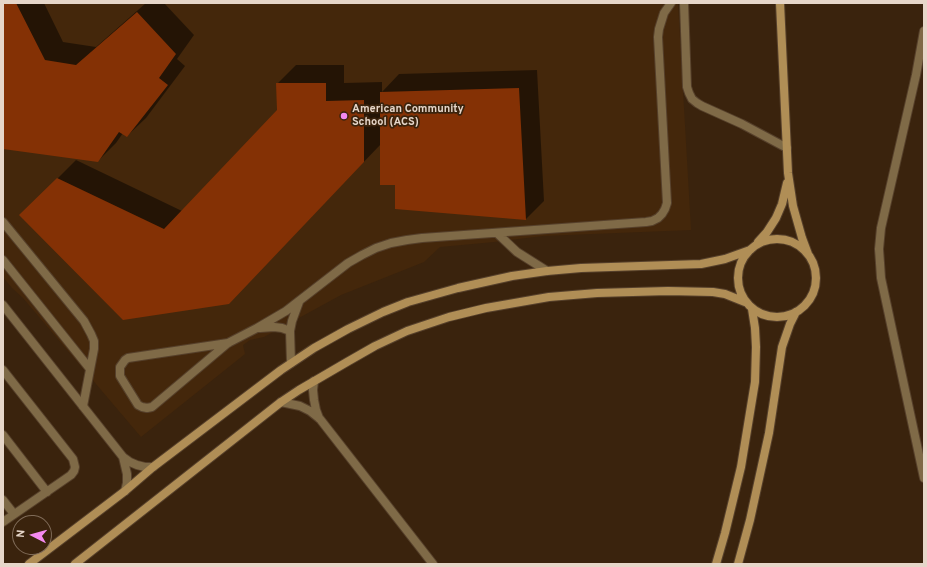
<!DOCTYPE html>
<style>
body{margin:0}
#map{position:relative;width:927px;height:567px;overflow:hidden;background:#3a230d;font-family:Overpass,sans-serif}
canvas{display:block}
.frame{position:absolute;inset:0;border:4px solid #e6d6c9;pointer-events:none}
.north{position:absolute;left:12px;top:515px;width:40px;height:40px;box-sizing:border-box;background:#3a230d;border:1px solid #7f6b58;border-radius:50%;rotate:276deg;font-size:11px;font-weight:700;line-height:16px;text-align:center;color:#e6d6c9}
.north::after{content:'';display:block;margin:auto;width:14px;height:18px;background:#f489f0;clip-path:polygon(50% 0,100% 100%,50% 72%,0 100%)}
</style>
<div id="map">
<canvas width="927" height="567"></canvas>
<div class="frame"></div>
<div class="north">N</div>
</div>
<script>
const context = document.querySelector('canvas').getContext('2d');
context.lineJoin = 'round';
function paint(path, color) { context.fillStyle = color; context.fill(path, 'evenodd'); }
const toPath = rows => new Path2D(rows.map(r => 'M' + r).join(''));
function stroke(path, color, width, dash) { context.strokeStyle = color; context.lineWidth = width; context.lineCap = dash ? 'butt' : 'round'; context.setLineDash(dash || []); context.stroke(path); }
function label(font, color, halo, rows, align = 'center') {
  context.font = font + ' Overpass,sans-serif'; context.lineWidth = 3.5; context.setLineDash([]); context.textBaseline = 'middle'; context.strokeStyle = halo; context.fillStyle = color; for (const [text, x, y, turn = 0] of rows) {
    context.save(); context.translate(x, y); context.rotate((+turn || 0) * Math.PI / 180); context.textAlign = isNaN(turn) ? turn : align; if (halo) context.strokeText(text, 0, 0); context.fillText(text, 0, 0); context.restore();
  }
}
const built = toPath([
 [3,3,678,3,691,230,543,236,494,242,440,247,424,262,341,295,264,337,250,340,243,345,245,354,141,437,23,298,12,288,3,277]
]);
const shadow = toPath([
 [3,3,44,3,63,42,96,47,146,3,164,3,194,35,177,59,185,66,146,118,127,136,123,133,116,143,98,161,3,148],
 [296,65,344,65,344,83,382,82,382,92,399,74,537,70,544,201,526,219,396,184,381,144,247,284,21,215,76,160,182,211,278,111,277,84]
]);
const building = toPath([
 [3,3,16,3,45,60,76,65,137,12,176,54,159,78,168,85,127,137,119,132,98,162,3,149],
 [276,83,326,83,326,101,364,100,364,162,229,304,123,320,19,215,57,178,164,229,277,110],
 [519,88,526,220,395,209,395,185,380,185,380,92]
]);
const lane = toPath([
 [684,3,687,87,689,93,692,99,697,103,702,106,742,124,787,148],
 [3,222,84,321,91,334,94,341,94,349,83,406],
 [497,233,517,252,547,271],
 [3,260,90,369],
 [260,328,274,327,282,328,290,331],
 [228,343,257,328,286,311,348,263,362,255,376,248,391,243,407,240,422,238,646,222,652,221,658,218,662,214,665,209,667,203,658,37,659,29,664,13,671,3],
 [228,343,152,407,147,408,142,407,138,405,120,376,120,367,125,360,128,358,228,343],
 [291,363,290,331,292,321,299,302],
 [3,370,73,459,75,467,74,471,71,475,3,522],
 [3,435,47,492],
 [3,500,14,514]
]);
const street = toPath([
 [924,31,916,75,881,228,879,249,880,263,881,278,924,478],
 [3,305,123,457,130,462,137,465,145,467,153,467],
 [314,381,313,390,314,400,316,410,319,418],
 [281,402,300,406,310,411,320,419,433,564],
 [123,457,127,474,127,483,125,491]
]);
const secondary = toPath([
 [780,3,788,173,793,206,802,238,808,254],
 '738 278a39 39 0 1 1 78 0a39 39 0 1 1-78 0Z',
 [758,242,767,232,776,218,782,204,787,183],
 [29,564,125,491,153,467,281,370,314,348,348,329,383,312,408,302,458,288,512,276,547,271,581,268,701,264,725,259,750,250],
 [75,564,281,402,299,390,347,362,375,346,407,331,449,317,486,308,549,297,597,293,668,291,713,292,725,294,745,302],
 [716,564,725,533,741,467,755,382,756,347,755,328,752,309],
 [738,564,750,520,769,433,782,347,790,324,796,312]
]);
const markers = [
 [344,116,4,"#f489f0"]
];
const poiNames = [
 ["American Community",352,110],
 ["School (ACS)",352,123]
];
paint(built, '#44270b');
paint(shadow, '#0007');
paint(building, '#843105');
stroke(lane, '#56402b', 10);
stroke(street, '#56402b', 10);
stroke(secondary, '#56402b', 10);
stroke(lane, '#7f6a47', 8);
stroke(street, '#7f6a47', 8);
stroke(secondary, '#b08e56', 8);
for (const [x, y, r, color] of markers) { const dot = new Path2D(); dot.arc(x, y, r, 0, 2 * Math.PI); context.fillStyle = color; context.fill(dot); stroke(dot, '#3a230d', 1.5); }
label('bold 11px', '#e6d6c9', '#3a230d', poiNames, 'left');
</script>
